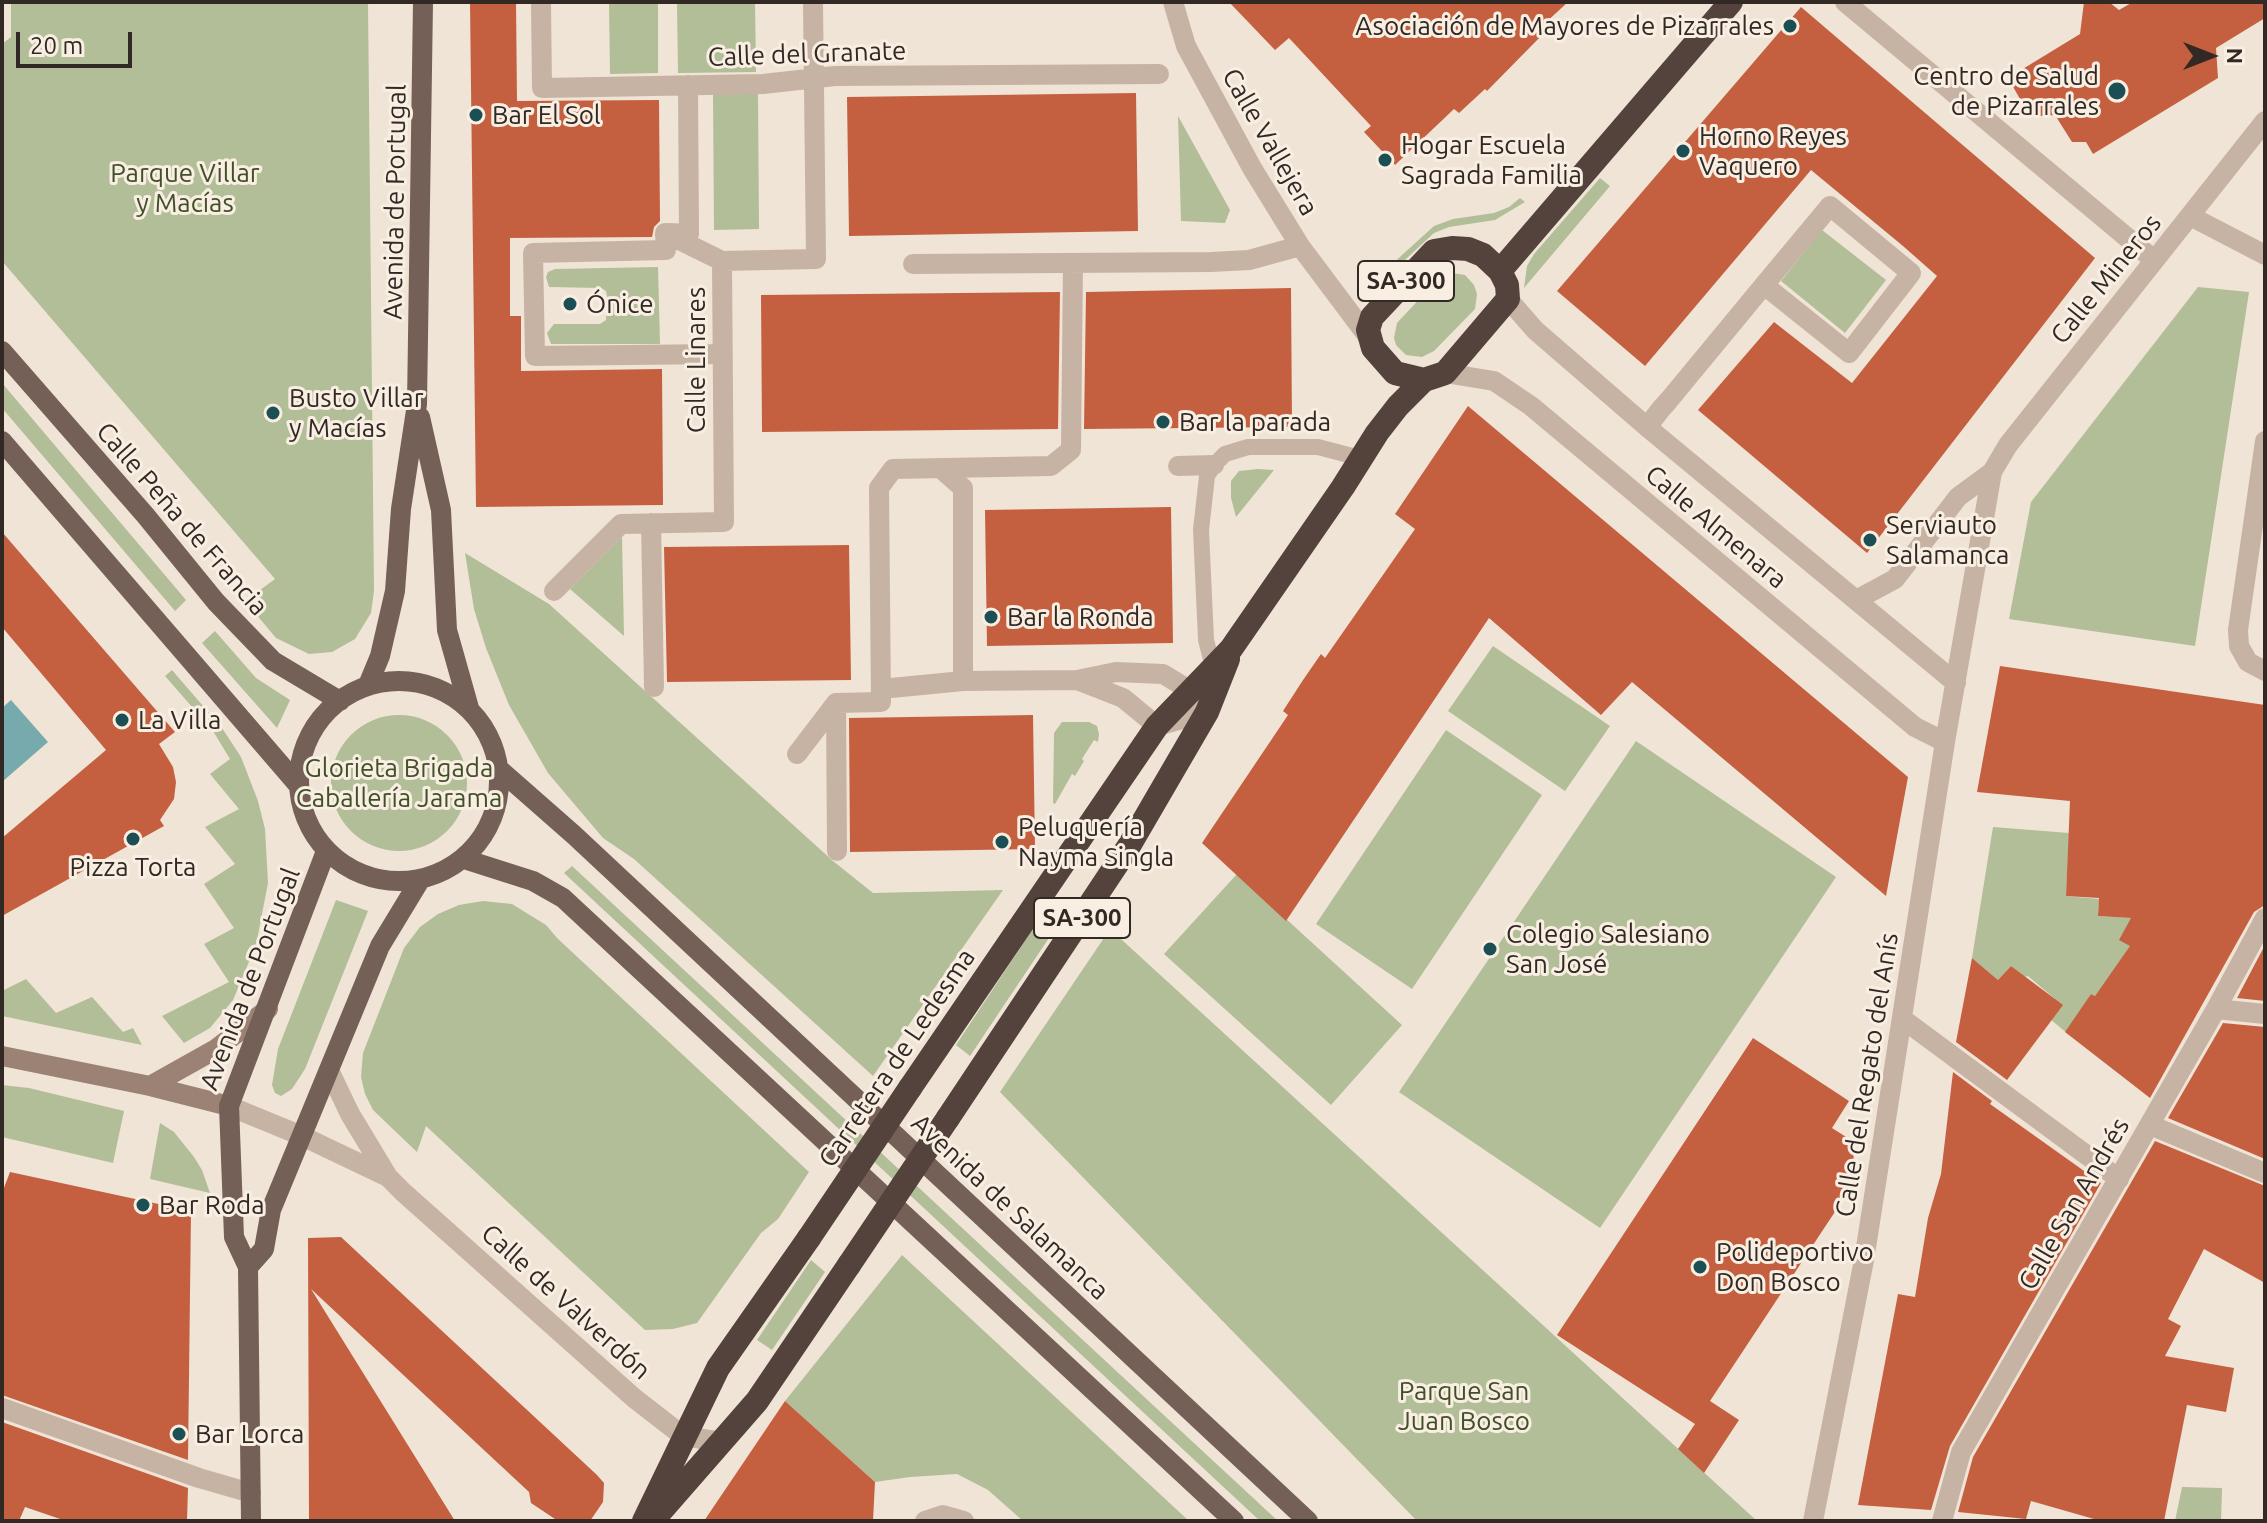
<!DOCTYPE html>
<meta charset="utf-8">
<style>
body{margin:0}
#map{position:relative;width:2267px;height:1523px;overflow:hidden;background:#f0e4d6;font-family:Ubuntu,sans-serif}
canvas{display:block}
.frame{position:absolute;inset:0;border:4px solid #322925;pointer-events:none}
.north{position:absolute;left:2171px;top:16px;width:80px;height:80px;-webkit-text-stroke:6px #f8eee2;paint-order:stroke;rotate:90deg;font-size:22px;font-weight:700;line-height:32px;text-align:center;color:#322925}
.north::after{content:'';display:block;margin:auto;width:28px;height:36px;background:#322925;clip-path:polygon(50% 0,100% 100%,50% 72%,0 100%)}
.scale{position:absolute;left:16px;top:32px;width:116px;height:36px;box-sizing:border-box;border:4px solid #322925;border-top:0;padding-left:10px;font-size:24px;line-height:28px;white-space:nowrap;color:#322925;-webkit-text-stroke:6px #f8eee2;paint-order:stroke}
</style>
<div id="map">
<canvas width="2267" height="1523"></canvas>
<div class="frame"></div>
<div class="north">N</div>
<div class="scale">20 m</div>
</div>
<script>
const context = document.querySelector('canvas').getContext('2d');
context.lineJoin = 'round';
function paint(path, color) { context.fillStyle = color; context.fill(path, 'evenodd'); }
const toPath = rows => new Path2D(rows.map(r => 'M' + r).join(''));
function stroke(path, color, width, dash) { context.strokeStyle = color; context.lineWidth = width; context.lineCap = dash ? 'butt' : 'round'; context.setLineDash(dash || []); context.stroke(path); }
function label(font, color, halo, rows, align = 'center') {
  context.font = font + ' Ubuntu,sans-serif'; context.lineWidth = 6; context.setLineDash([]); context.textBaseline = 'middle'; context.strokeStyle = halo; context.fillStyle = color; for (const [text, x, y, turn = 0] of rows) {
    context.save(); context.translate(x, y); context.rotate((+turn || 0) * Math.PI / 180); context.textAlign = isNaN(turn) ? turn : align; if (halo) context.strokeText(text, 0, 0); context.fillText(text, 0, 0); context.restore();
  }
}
const green = toPath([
 [11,2,368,2,374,591,371,613,355,639,332,652,309,654,276,638,245,601,275,579,2,261,2,44,11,37],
 [609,2,658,2,658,73,610,74],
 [677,2,755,2,756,72,678,73],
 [713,93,758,93,759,229,714,230],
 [1178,116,1230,210,1225,223,1181,221],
 [1600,178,1610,186,1524,288,1527,266,1534,254],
 [1520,198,1525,202,1495,220,1449,227,1434,233,1380,283,1367,287,1434,226,1453,219,1494,213,1509,207],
 [1822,230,1886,280,1845,333,1781,281],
 [658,267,660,344,551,344,547,333,554,324,600,324,606,320,607,296,606,291,601,288,549,287,546,277,548,272,555,269],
 [1452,273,1465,275,1474,285,1477,294,1475,309,1434,351,1422,357,1406,355,1396,345,1394,338,1397,323,1440,277],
 [2198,287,2249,292,2195,646,2009,619,2031,502],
 [2,383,186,600,175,611,2,408],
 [1258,469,1274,470,1236,517,1231,498,1231,481,1239,471],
 [622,537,624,636,570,589],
 [465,553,549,604,833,861,873,893,1003,890,873,1076,634,859,603,838,548,773,509,705,486,648,474,609],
 [215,631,256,678,290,700,277,728,202,643],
 [1493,646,1610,726,1565,791,1448,711],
 [172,670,222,728,241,757,258,801,265,829,268,883,256,945,233,1000,210,1028,184,1043,162,1016,229,982,204,944,234,928,204,884,235,864,205,827,239,809,210,774,230,759,213,731,165,676],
 '331 783a68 68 0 1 1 136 0a68 68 0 1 1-136 0Z',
 [1062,722,1089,722,1097,726,1099,734,1098,742,1094,740,1082,759,1084,761,1075,776,1072,774,1055,804,1053,803,1054,733],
 [1446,730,1542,795,1412,989,1316,924],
 [1636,741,1836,877,1600,1228,1399,1092],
 [1993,827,2069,833,2066,896,2099,899,2098,916,2131,918,2131,946,2095,996,2091,994,2068,1034,2044,1014,2055,999,2028,976,2024,977,2011,966,1998,980,1972,958],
 [572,866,1278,1521,1260,1521,564,873],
 [1237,874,1402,1025,1331,1105,1164,954],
 [336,900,368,911,305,1069,292,1089,281,1096,275,1093,272,1085,278,1049],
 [483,901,512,904,546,925,558,939,809,1172,778,1219,761,1233,697,1323,673,1329,645,1330,426,1126,417,1152,373,1110,365,1094,361,1077,363,1053,404,948,420,927,438,914,459,905],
 [1040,918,1055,929,970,1056,956,1045],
 [1110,929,1757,1521,1417,1521,1000,1092],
 [26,979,56,1013,92,997,123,1032,133,1028,142,1045,2,1016,2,991],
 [2,1085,29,1088,124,1111,113,1163,2,1137],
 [160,1123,174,1132,194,1157,202,1170,210,1193,150,1179],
 [902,1255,1189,1521,1023,1521,988,1490,957,1474,910,1477,875,1482,785,1401],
 [811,1260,825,1272,772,1350,757,1340],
 [2182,1487,2222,1488,2221,1521,2175,1521]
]);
const water = toPath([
 [11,700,48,742,2,782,2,708]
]);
const building = toPath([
 [470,2,516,2,517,101,659,100,660,221,654,227,652,237,510,238,510,316,521,316,521,371,662,369,663,505,476,507],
 [1229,2,1568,2,1543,25,1547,30,1487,91,1485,89,1459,113,1454,109,1395,165,1364,132,1371,126,1289,38,1275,50],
 [2084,2,2109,2,2119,10,2133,2,2265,2,2265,18,2216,48,2218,78,2093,154,2086,142,2072,142,2055,115,2040,116,2024,106,2008,78,2080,34],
 [1801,7,2095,258,1867,553,1698,410,1774,322,1852,383,1937,276,1903,246,1811,170,1645,366,1557,291],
 [1136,93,1138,231,849,236,847,97],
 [1291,288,1292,427,1084,429,1086,292],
 [1060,292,1058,429,762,432,761,295],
 [1468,406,1908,777,1886,896,1632,682,1601,715,1489,618,1286,921,1202,843,1288,715,1283,711,1303,680,1321,654,1325,658,1415,529,1395,514],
 [1171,507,1173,643,987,646,985,510],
 [2,532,175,732,159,744,173,767,176,782,174,799,160,820,164,826,2,916,2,838,106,750,2,627],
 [849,545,851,680,667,682,664,547],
 [2000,666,2265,705,2265,905,2254,912,2150,1098,2065,1032,2091,994,2095,996,2130,946,2119,940,2131,918,2098,916,2099,898,2066,896,2070,801,1977,792],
 [1033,715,1035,849,850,852,849,718],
 [2265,945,2265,1001,2237,998],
 [1972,958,1998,980,2011,966,2063,1005,2007,1080,1956,1042],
 [2223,1023,2265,1027,2265,1159,2168,1118],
 [1753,1038,1849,1101,1832,1128,1854,1142,1853,1177,1850,1189,1710,1401,1739,1420,1704,1473,1678,1449,1695,1424,1557,1335],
 [1953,1072,1992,1101,1990,1104,2101,1183,1950,1446,1931,1510,1858,1505,1898,1294,1915,1297,1928,1218,1941,1174],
 [2155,1141,2265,1186,2265,1283,2204,1249,2168,1319,2181,1326,2165,1356,2234,1368,2226,1412,2187,1405,2164,1521,2101,1521,2031,1501,2026,1519,1958,1512,1973,1457],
 [10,1172,191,1211,188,1460,2,1395,2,1193],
 [341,1237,597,1475,604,1483,603,1502,590,1521,558,1521,531,1503,529,1492,311,1289,455,1521,309,1521,308,1238],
 [785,1401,875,1482,873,1521,704,1521],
 [2,1422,188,1488,187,1521,66,1521,25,1507,19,1521,2,1521]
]);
const lane = toPath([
 [1213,667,1206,640,1201,530,1207,476,1214,465,1225,454,1248,447,1318,447,1360,458]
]);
const street = toPath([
 [541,2,542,88,763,84,835,76,1159,74],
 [1173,2,1186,46,1252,168,1300,246,1369,338],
 [1845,2,2154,260],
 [2190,216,2265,255],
 [669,233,689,234,688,85],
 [913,264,1211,262,1249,260,1300,246],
 [1508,299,1535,330,1647,427,1956,683],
 [722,354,535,356,533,253,666,250,665,233,722,261,816,259,813,2],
 [1445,373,1494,381,1531,406,1915,727,1945,742],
 [1647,427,1661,409,1669,400,1764,285,1830,206,1911,273,1849,353,1764,285],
 [2265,441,2238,630,2239,646,2248,662,2265,671],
 [1178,466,1214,465],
 [940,468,963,488,963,681],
 [651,523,654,687],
 [554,591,621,524,724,522,722,261],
 [1856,600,1895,579,1958,497,1992,472],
 [881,689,963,681,1077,680,1116,672,1163,674,1191,691,1207,712,1157,726,1123,698,1077,680],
 [836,703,837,851],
 [797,754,836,703,881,702,879,488,893,469,1051,466,1071,450,1073,263],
 [2216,1009,2265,1014],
 [1904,1020,2119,1179],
 [329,1070,350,1114,388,1177,403,1192,634,1398,683,1436,722,1442],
 [229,1106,302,1136,388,1177],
 [2150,1125,2265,1173],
 [2,1408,199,1478,251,1493],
 [925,1521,943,1515,964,1521],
 [1813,1521,1864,1260,1945,742,1992,472,2008,445,2265,121],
 [1942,1521,1961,1452,2216,1009,2265,918]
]);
const secondary = toPath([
 [2,1056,150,1086,229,1106],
 [150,1086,216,1049,268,1009]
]);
const primary = toPath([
 [2,351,146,516,216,602,273,661,340,701],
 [420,417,441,510,447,630,469,708],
 [2,441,299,786],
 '299 781a100 100 0 1 1 200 0a100 100 0 1 1-200 0Z',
 [368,685,380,656,395,591,401,509,417,404,423,2],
 [500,770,574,835,1308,1521],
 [464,859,533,881,563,898,1234,1521],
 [248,1267,264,1249,271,1210,380,946,420,880],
 [251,1521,248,1267,234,1237,229,1106,326,851]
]);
const highway = toPath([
 [1452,248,1468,249,1483,255,1500,271,1507,285,1508,299,1445,373,1424,380,1395,373,1373,348,1368,330,1372,317,1434,251,1452,248],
 [1500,271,1731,2],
 [910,1088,1157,726,1231,649,1343,487,1377,433,1398,406,1424,380],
 [948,1118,1129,846,1207,712,1228,659],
 [654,1519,757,1401,849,1265],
 [644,1521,718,1368,809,1238]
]);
const highwayBridge = toPath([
 [809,1238,910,1088],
 [849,1265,948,1118]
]);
const markers = [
 [1790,26,8,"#1b4f53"],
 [2117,91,10,"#1b4f53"],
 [476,115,8,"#1b4f53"],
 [1683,151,8,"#1b4f53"],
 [1385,160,8,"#1b4f53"],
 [570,304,8,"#1b4f53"],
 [273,413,8,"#1b4f53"],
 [1163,422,8,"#1b4f53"],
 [1870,540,8,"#1b4f53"],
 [991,617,8,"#1b4f53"],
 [122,720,8,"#1b4f53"],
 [133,839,8,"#1b4f53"],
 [1002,842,8,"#1b4f53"],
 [1490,949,8,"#1b4f53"],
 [143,1205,8,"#1b4f53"],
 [1700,1267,8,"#1b4f53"],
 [179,1434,8,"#1b4f53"]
];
const shields = [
 [1406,281,96],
 [1082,918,96]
];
const shieldNames = [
 ["SA-300",1406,281],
 ["SA-300",1082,918]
];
const poiNames = [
 ["Asociación de Mayores de Pizarrales",1774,26,"right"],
 ["Centro de Salud",2099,76,"right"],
 ["de Pizarrales",2099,106,"right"],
 ["Bar El Sol",492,115],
 ["Horno Reyes",1699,136],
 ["Vaquero",1699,166],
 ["Hogar Escuela",1401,145],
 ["Sagrada Familia",1401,175],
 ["Ónice",586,304],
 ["Busto Villar",289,398],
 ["y Macías",289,428],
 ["Bar la parada",1179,422],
 ["Serviauto",1886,525],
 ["Salamanca",1886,555],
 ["Bar la Ronda",1007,617],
 ["La Villa",138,720],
 ["Peluquería",1018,827],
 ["Nayma Singla",1018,857],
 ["Pizza Torta",133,867,"center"],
 ["Colegio Salesiano",1506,934],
 ["San José",1506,964],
 ["Bar Roda",159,1205],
 ["Polideportivo",1716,1252],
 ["Don Bosco",1716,1282],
 ["Bar Lorca",195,1434]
];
const streetNames = [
 ["Calle del Granate",807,54,-2],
 ["Calle Vallejera",1270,142,60],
 ["Avenida de Portugal",395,202,-89],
 ["Calle Mineros",2106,279,-51],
 ["Calle Linares",696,360,-90],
 ["Calle Peña de Francia",182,519,49],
 ["Calle Almenara",1716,527,40],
 ["Avenida de Portugal",250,979,-69],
 ["Carretera de Ledesma",897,1058,-56],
 ["Calle del Regato del Anís",1867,1075,-81],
 ["Calle San Andrés",2074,1204,-60],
 ["Avenida de Salamanca",1010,1207,43],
 ["Calle de Valverdón",566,1302,42]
];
const parkNames = [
 ["Parque Villar",185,173],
 ["y Macías",185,203],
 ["Glorieta Brigada",399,768],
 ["Caballería Jarama",399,798],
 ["Parque San",1464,1391],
 ["Juan Bosco",1464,1421]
];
paint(green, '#b1be97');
paint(water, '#76aaac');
paint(building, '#c46040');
stroke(lane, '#c7b3a3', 16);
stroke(street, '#c7b3a3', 20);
stroke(secondary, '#9b8274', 20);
stroke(primary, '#746056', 20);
stroke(highway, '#53433c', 24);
stroke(highwayBridge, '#53433c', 24);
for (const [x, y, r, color] of markers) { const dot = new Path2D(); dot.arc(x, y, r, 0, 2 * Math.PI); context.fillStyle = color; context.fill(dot); stroke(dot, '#f8eee2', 3); }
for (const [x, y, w] of shields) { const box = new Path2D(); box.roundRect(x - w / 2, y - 20, w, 40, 6); context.fillStyle = '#f8eee2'; context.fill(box); stroke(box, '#322925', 2); }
label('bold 24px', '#322925', null, shieldNames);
label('26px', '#322925', '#f8eee2', poiNames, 'left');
label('26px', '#322925', '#f8eee2', streetNames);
label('26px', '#425029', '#f8eee2', parkNames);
</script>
